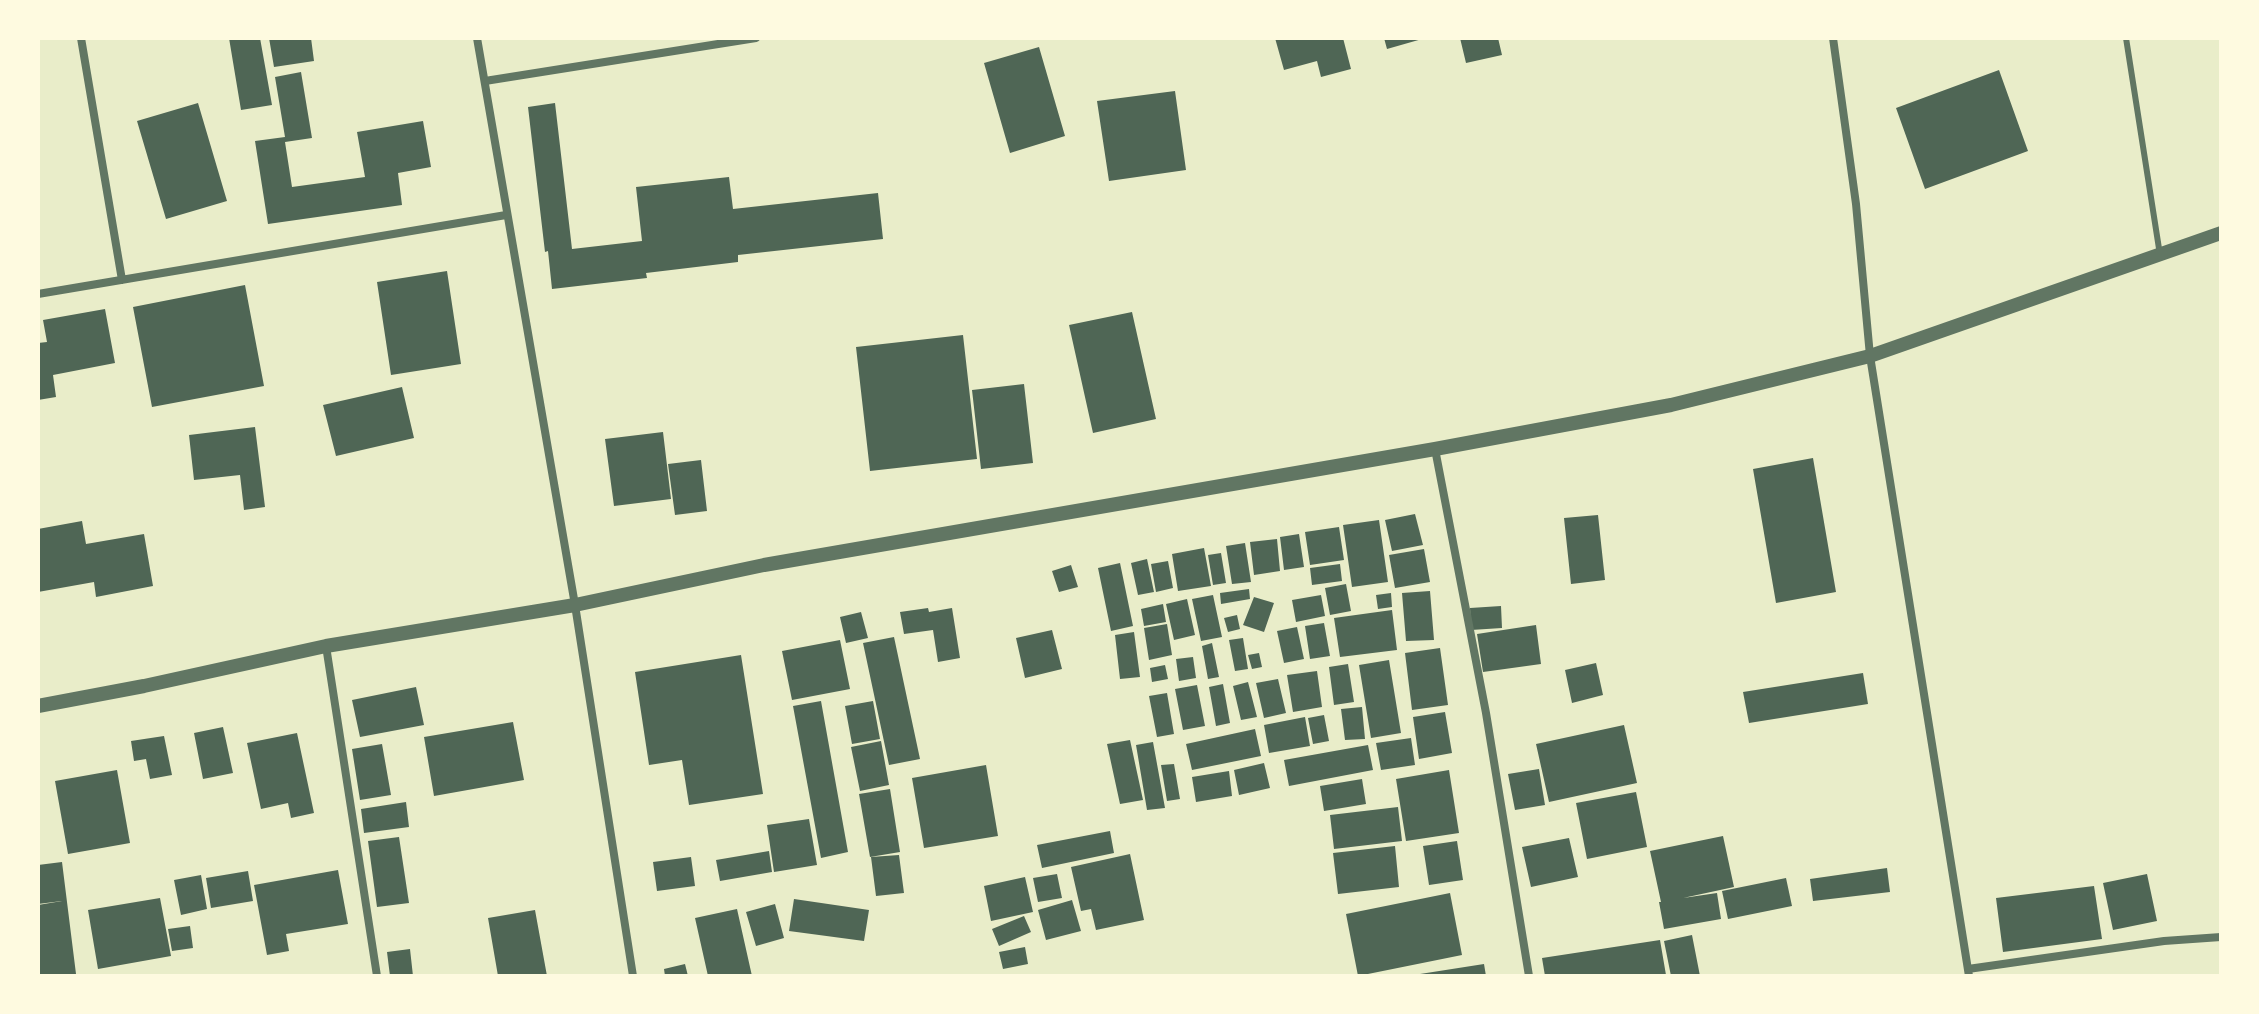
<!DOCTYPE html>
<style>
body{margin:0}
#map{position:relative;width:2259px;height:1014px;overflow:hidden;background:#e9edc9;font-family:Ubuntu,sans-serif}
canvas{display:block}
.frame{position:absolute;inset:0;border:40px solid #fefae0;pointer-events:none}
</style>
<div id="map">
<canvas width="2259" height="1014"></canvas>
<div class="frame"></div>
</div>
<script>
const context = document.querySelector('canvas').getContext('2d');
context.lineJoin = 'round';
function paint(path, color) { context.fillStyle = color; context.fill(path, 'evenodd'); }
const toPath = rows => new Path2D(rows.map(r => 'M' + r).join(''));
function stroke(path, color, width, dash) { context.strokeStyle = color; context.lineWidth = width; context.lineCap = dash ? 'butt' : 'round'; context.setLineDash(dash || []); context.stroke(path); }
const building = toPath([
 [229,38,260,38,272,105,241,110],
 [269,38,311,38,314,61,274,67],
 [1275,38,1343,38,1351,69,1321,77,1317,61,1284,70],
 [1384,38,1422,38,1422,39,1387,49],
 [1460,38,1498,38,1502,55,1466,63],
 [1039,47,1065,136,1010,153,984,63],
 [1999,70,2028,151,1925,189,1896,108],
 [301,72,312,138,285,142,292,187,365,177,357,132,423,121,431,167,398,173,402,205,268,224,255,141,285,137,275,77],
 [1175,91,1186,170,1109,181,1097,101],
 [198,103,227,201,166,219,137,121],
 [555,103,572,249,642,241,636,187,729,177,733,209,878,193,883,239,738,255,738,262,646,273,647,278,552,289,548,251,545,252,528,107],
 [447,271,461,364,391,375,377,282],
 [245,285,264,386,152,407,133,307],
 [105,309,115,363,53,375,56,397,38,400,38,343,47,342,43,320],
 [1132,312,1156,419,1093,433,1069,325],
 [963,335,977,459,870,471,856,347],
 [1024,384,1033,463,981,469,972,390],
 [402,387,414,438,336,456,323,405],
 [255,427,265,507,244,510,240,475,194,480,189,435],
 [663,432,671,499,614,506,605,439],
 [1813,458,1836,592,1776,603,1753,469],
 [701,460,707,511,675,515,668,464],
 [1415,514,1423,545,1392,551,1385,520],
 [1598,515,1605,580,1571,584,1564,518],
 [1379,520,1388,582,1352,587,1343,525],
 [82,521,86,544,144,534,153,586,96,597,94,582,38,592,38,529],
 [1339,527,1344,560,1310,565,1305,532],
 [1299,534,1304,567,1284,570,1280,537],
 [1277,539,1280,571,1254,575,1250,542],
 [1245,543,1251,582,1232,584,1226,546],
 [1204,548,1211,586,1178,591,1172,554],
 [1424,549,1430,582,1395,588,1389,555],
 [1221,553,1226,583,1213,585,1208,555],
 [1147,559,1154,592,1138,595,1131,563],
 [1168,561,1173,588,1156,592,1151,564],
 [1120,563,1133,626,1111,631,1098,568],
 [1340,564,1342,581,1312,585,1310,568],
 [1071,565,1078,587,1059,592,1052,571],
 [1346,584,1351,611,1330,615,1325,588],
 [1249,589,1250,599,1221,604,1220,593],
 [1430,591,1434,640,1406,641,1402,593],
 [1391,593,1392,607,1378,609,1376,595],
 [1213,595,1222,637,1201,641,1192,599],
 [1321,595,1325,616,1296,622,1292,600],
 [1254,597,1274,603,1264,632,1243,625],
 [1187,599,1195,635,1174,640,1166,604],
 [1163,604,1166,622,1144,626,1141,609],
 [1501,606,1502,628,1471,630,1470,608],
 [928,608,929,612,952,608,960,658,938,662,933,630,904,634,900,612],
 [1392,610,1397,650,1340,657,1334,618],
 [861,612,868,638,846,643,840,617],
 [1237,615,1240,629,1228,632,1224,618],
 [1324,623,1330,656,1310,659,1305,626],
 [1167,624,1172,655,1149,660,1144,628],
 [1536,625,1541,664,1483,672,1477,634],
 [1297,627,1304,659,1284,663,1277,631],
 [1052,630,1062,669,1025,678,1016,638],
 [1134,632,1140,677,1120,679,1115,635],
 [894,637,920,759,889,765,863,643],
 [1243,638,1248,669,1235,671,1229,640],
 [840,640,850,689,792,700,782,651],
 [1212,643,1219,677,1208,679,1202,646],
 [1440,648,1448,705,1412,710,1405,653],
 [1259,653,1262,667,1252,669,1248,655],
 [741,655,763,794,689,805,682,760,649,765,635,672],
 [1193,657,1196,678,1179,681,1176,659],
 [1389,660,1401,733,1371,738,1359,665],
 [1596,663,1603,695,1572,703,1565,670],
 [1348,664,1354,702,1334,705,1329,667],
 [1165,665,1168,679,1152,682,1150,668],
 [1317,671,1322,707,1293,712,1287,675],
 [1863,673,1868,704,1749,723,1743,692],
 [1278,679,1286,713,1264,718,1256,683],
 [1248,682,1257,717,1241,720,1233,686],
 [1223,684,1230,723,1216,726,1209,687],
 [1197,685,1205,726,1183,730,1175,689],
 [416,687,424,725,360,737,352,700],
 [1167,693,1174,734,1157,737,1149,696],
 [821,701,848,852,821,858,793,706],
 [873,701,880,739,852,744,845,706],
 [1362,707,1365,739,1345,740,1341,709],
 [1445,712,1452,753,1419,759,1413,717],
 [1324,715,1329,741,1313,744,1308,718],
 [1305,717,1310,746,1269,753,1264,725],
 [513,722,524,780,434,796,424,737],
 [1624,725,1637,783,1549,802,1536,744],
 [223,727,233,773,203,779,194,733],
 [1255,729,1261,756,1192,770,1186,744],
 [297,733,314,813,291,818,288,803,261,809,247,743],
 [164,736,172,775,150,779,146,759,134,761,131,741],
 [1411,738,1415,765,1381,770,1376,743],
 [1130,740,1143,800,1120,804,1107,744],
 [881,741,889,785,860,791,851,747],
 [1153,742,1165,808,1147,810,1136,745],
 [382,744,391,795,360,800,352,749],
 [1368,745,1373,770,1289,786,1284,760],
 [1264,763,1270,788,1239,795,1234,770],
 [1174,764,1180,799,1167,801,1161,765],
 [986,765,998,836,924,848,912,778],
 [1539,769,1545,805,1515,810,1508,774],
 [117,770,130,843,68,854,55,781],
 [1449,770,1459,833,1406,841,1396,779],
 [1229,771,1232,796,1196,802,1192,777],
 [1362,779,1366,804,1324,811,1320,786],
 [890,789,900,852,870,857,859,794],
 [1636,792,1647,847,1587,859,1576,803],
 [406,802,409,827,364,833,361,809],
 [1398,807,1402,841,1334,849,1330,815],
 [809,819,817,865,774,872,767,825],
 [1110,831,1114,853,1042,868,1037,845],
 [1723,836,1734,887,1683,898,1717,893,1721,919,1664,929,1659,902,1661,902,1650,851],
 [399,837,409,903,377,907,368,841],
 [1569,838,1578,877,1531,887,1522,847],
 [1457,841,1463,880,1429,885,1423,846],
 [1395,846,1399,887,1338,894,1333,853],
 [769,851,772,872,720,881,716,860],
 [1130,854,1144,920,1096,930,1091,909,1081,911,1071,867],
 [899,855,904,893,876,896,871,857],
 [691,857,695,886,657,891,653,862],
 [62,862,76,974,38,976,38,905,62,901,38,904,38,865],
 [1887,868,1890,892,1813,901,1810,879],
 [338,870,348,924,286,934,289,951,267,955,254,885],
 [248,871,253,901,211,908,206,878],
 [1057,874,1062,898,1038,902,1033,878],
 [2147,874,2157,921,2113,930,2103,883],
 [201,875,207,909,181,915,174,880],
 [1025,877,1033,912,991,921,984,886],
 [1786,878,1792,906,1728,919,1722,891],
 [2094,886,2102,939,2003,952,1996,898],
 [1450,893,1462,955,1358,976,1346,914],
 [160,898,171,956,98,969,88,910],
 [794,899,869,910,864,941,789,931],
 [1072,900,1081,931,1046,940,1038,910],
 [775,904,784,938,756,946,746,912],
 [737,909,752,976,708,976,695,918],
 [535,910,547,976,498,976,488,918],
 [1024,916,1031,932,999,946,992,929],
 [190,926,193,948,172,951,168,929],
 [1692,935,1700,976,1671,976,1664,941],
 [1660,940,1666,975,1545,976,1542,958],
 [1025,947,1028,964,1003,969,999,952],
 [410,949,413,976,390,976,387,952],
 [685,964,688,976,665,976,664,969],
 [1484,964,1486,976,1420,976,1420,974]
]);
const service = toPath([
 [2126,38,2160,255]
]);
const minor = toPath([
 [81,38,122,280],
 [477,38,575,605,633,976],
 [1833,38,1856,204,1870,356,1969,976],
 [485,81,756,38],
 [38,294,506,215],
 [1435,449,1486,713,1529,976],
 [326,646,377,976],
 [1968,969,2164,941,2221,937]
]);
const tertiary = toPath([
 [38,706,144,686,326,646,575,605,764,565,1435,449,1671,405,1870,356,2221,233]
]);
paint(building, '#4f6655');
stroke(service, '#617663', 6);
stroke(minor, '#617663', 8);
stroke(tertiary, '#617663', 14);
</script>
